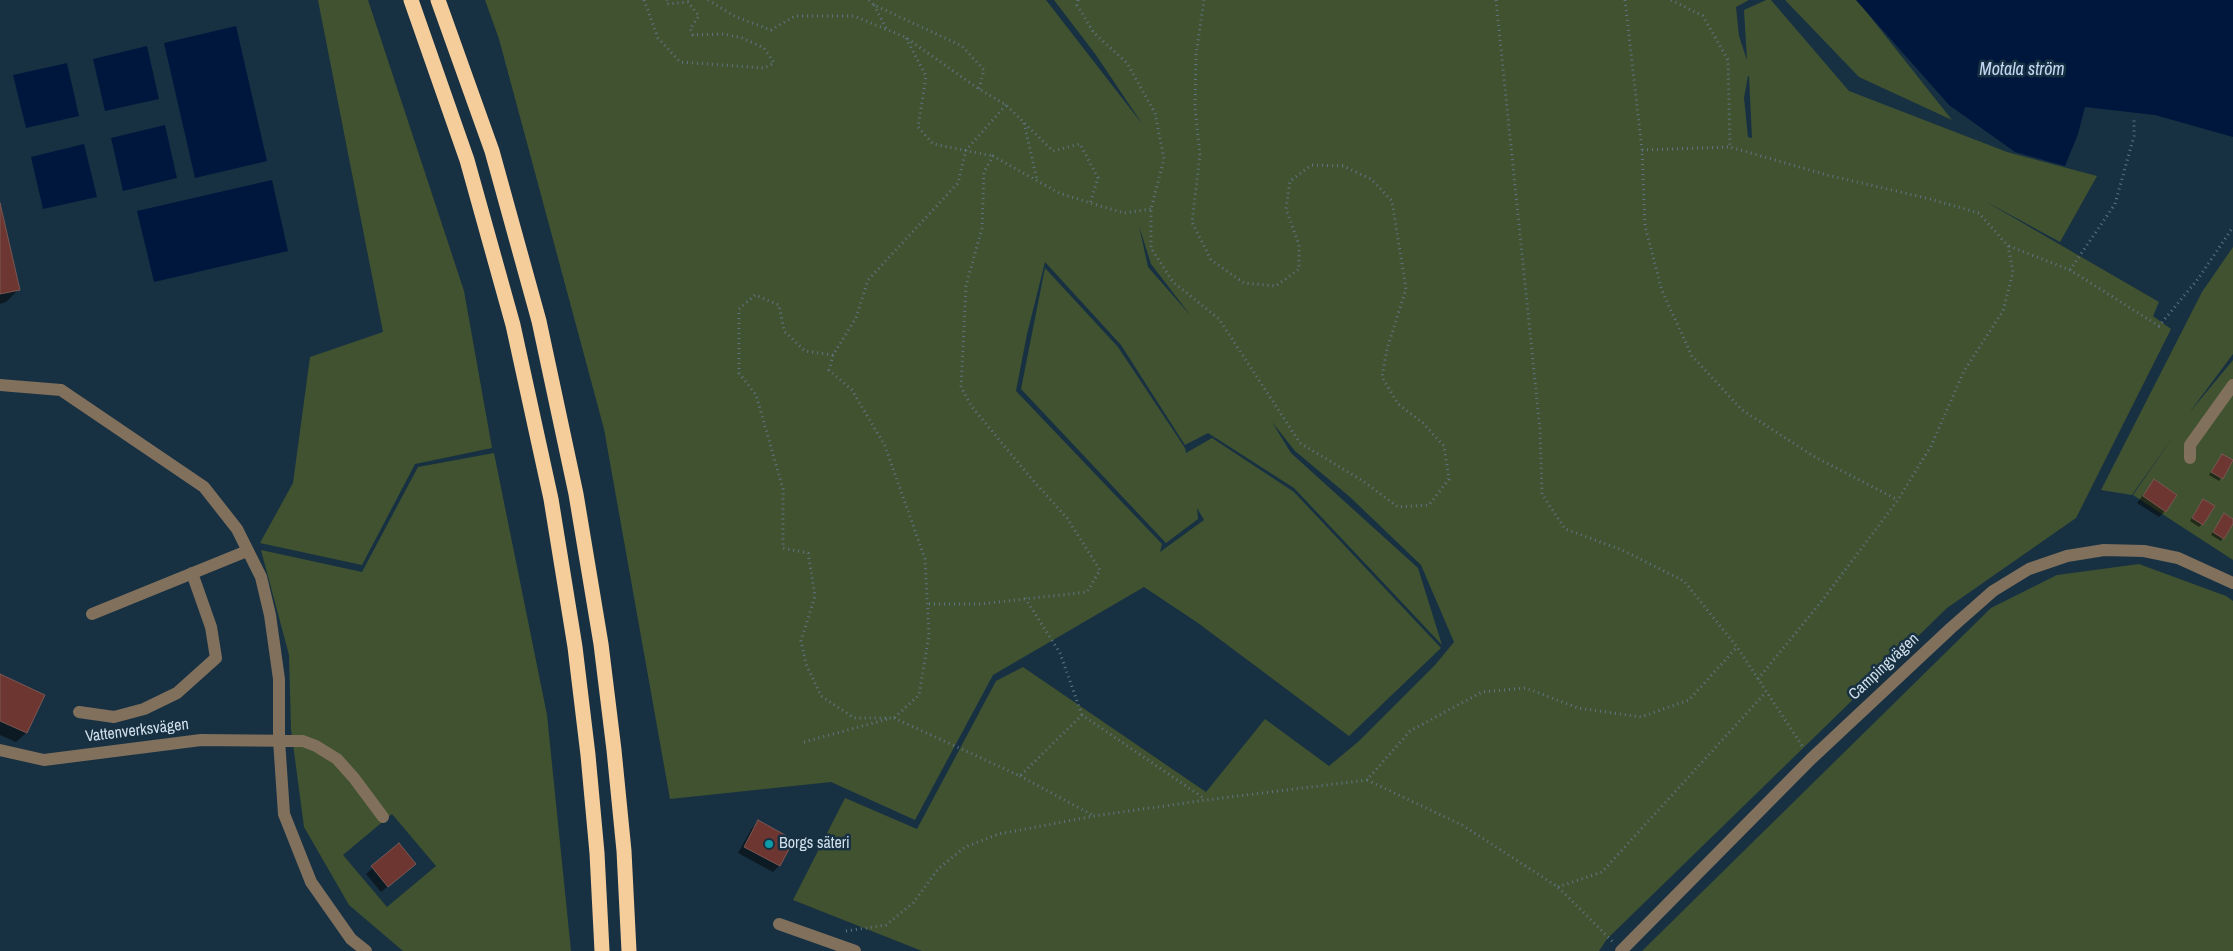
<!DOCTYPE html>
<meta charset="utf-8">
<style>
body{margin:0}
canvas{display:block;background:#173042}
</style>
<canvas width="2233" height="951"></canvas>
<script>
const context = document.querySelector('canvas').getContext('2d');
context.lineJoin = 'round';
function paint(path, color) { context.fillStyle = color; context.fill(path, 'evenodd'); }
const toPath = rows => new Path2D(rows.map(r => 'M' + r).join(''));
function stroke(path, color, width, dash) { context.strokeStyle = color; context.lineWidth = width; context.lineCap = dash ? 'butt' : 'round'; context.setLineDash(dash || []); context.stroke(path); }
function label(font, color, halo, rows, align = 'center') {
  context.font = font + ' "Archivo Narrow",sans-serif'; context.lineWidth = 5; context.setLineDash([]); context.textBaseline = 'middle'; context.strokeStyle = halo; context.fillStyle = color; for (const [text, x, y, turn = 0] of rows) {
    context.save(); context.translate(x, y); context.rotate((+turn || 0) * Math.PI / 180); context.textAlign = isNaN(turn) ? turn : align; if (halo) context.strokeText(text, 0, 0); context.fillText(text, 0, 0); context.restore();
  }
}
const green = toPath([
 [318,0,368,0,464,291,492,448,415,464,362,565,260,543,293,483,310,357,383,332],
 [485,0,1046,0,1143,125,1096,55,1054,0,1749,0,1736,7,1739,36,1747,60,1744,10,1766,0,1771,0,1849,91,2007,152,2097,176,2060,242,1983,200,2159,302,2153,316,2171,329,2076,518,1947,608,1607,939,1599,951,922,951,793,900,845,798,917,829,996,681,1023,667,1206,792,1265,719,1329,766,1359,741,1435,665,1454,642,1421,565,1350,497,1295,451,1272,422,1291,453,1418,568,1442,645,1294,488,1208,433,1185,445,1121,345,1045,262,1027,334,1016,391,1162,544,1160,552,1204,520,1197,508,1198,519,1166,543,1021,389,1045,268,1118,347,1185,448,1186,453,1212,438,1294,492,1441,648,1349,736,1198,623,1144,587,993,675,915,820,831,782,670,799,604,429,499,39],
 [1748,76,1749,76,1752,138,1748,137,1744,98],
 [1139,226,1151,264,1191,316,1148,267],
 [1785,0,1857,0,1952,120,1859,77],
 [2233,247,2233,354,2189,413,2233,360,2233,560,2133,495,2177,431,2132,495,2101,490,2202,292],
 [494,453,547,715,571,951,403,951,349,905,304,827,291,729,289,655,261,550,362,572,418,467],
 [392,814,436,866,387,907,343,855],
 [2139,564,2226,596,2233,601,2233,951,1642,951,1991,608,2057,575]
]);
const water = toPath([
 [1856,0,2233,0,2233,137,2155,115,2085,107,2078,134,2065,166,2015,152,1949,105],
 [236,26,267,161,195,178,164,43],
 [147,46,159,99,105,111,93,59],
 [67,63,79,116,26,128,13,75],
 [165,125,177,178,123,191,111,138],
 [84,144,97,197,43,209,31,157],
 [272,180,288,251,154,282,137,211]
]);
const shadow = toPath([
 [0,209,19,289,6,302,0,304],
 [2220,458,2232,461,2219,481,2209,475],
 [2154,481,2165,511,2159,517,2137,503],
 [2200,504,2202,524,2199,527,2190,521],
 [2222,517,2233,520,2233,522,2221,541,2211,535],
 [0,676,43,696,26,733,16,742,0,735],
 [758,822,793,841,779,866,773,872,738,853,752,828],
 [399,845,408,870,381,892,366,874]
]);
const building = toPath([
 [0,203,20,290,0,294,0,203],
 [2222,454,2233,460,2223,479,2211,472,2222,454],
 [2154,479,2177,495,2166,512,2143,496,2154,479],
 [2203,499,2215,506,2203,525,2192,518,2203,499],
 [2224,513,2233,519,2233,524,2224,539,2213,532,2224,513],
 [0,674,45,695,27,733,0,721,0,674],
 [758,820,794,840,780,866,744,847,758,820],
 [399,843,416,864,388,887,371,866,399,843]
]);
const path = toPath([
 [644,0,658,38,680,62,764,68,774,63,764,48,742,38,724,34,693,35,690,29,699,16,688,2,667,4,667,0],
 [708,0,736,17,771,30,795,16,854,16,905,37,979,89,1006,105,1053,151,1080,144,1098,178,1090,203],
 [869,0,874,5,962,46,984,70,979,89],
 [1078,0,1077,5,1094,33,1127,63,1155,113,1164,159,1151,209,1151,248,1173,282,1219,319,1300,443,1363,481,1398,507,1429,505,1449,479,1444,446,1423,423,1398,404,1382,377,1387,349,1406,289,1392,201,1371,179,1343,166,1312,165,1290,181,1286,209,1299,245,1299,269,1276,286,1244,283,1211,260,1192,222,1200,155,1195,108,1196,55,1204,0],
 [1496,0,1540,430,1542,494,1565,529,1622,550,1684,581,1737,647,1803,747],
 [1625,0,1642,150,1645,226,1662,291,1692,356,1742,410,1815,457,1898,500],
 [1671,0,1703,16,1728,60,1730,147,1827,175,1926,198,1979,213,2008,246,2013,272,2003,311,1964,371,1931,446,1898,500,1821,602,1758,679],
 [874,5,887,30],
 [906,38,926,76,918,127,933,144,993,156],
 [1024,123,1037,180],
 [1642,150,1730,147],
 [2009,246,2070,270,2159,326,2198,279,2233,227],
 [2070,270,2115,204,2134,136,2134,119],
 [833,355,805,351,784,331,779,305,755,295,739,309,739,373,756,395,783,489,783,548,808,553,815,596,801,641,806,664,821,696,854,718,894,718,919,695,929,635,925,559,885,446,852,390,829,370,833,355,856,318,868,280,958,183,966,150,1006,105],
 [1025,598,1060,653,1082,715],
 [929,604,980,604,1087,592,1100,570,1067,518,1030,477,972,407,961,387,966,286,982,228,984,172,993,156,1059,193,1090,203,1124,213,1151,209],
 [894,718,1020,776,1082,715,1205,799],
 [804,742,888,719],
 [1020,776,1094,816],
 [1367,780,1462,825,1558,887,1613,942],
 [1558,887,1602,872,1766,692],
 [846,931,886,925,913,903,938,869,965,847,999,834,1094,816,1206,800,1367,780,1410,731,1482,692,1526,688,1578,708,1641,717,1689,700,1737,647]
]);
const minor = toPath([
 [0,385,61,390,204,487,237,529,261,577,270,615,279,679,279,740,284,814,311,882,351,939,366,951],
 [2190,458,2190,445,2233,385],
 [92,614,247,551],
 [79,712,114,717,144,709,177,693,216,658,211,627,192,573],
 [0,750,44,760,201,740,303,741,316,746,337,759,354,778,383,817],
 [779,924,855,951],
 [1621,951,1811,759,1951,628,1993,591,2029,569,2067,556,2104,550,2144,551,2178,558,2233,583]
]);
const highway = toPath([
 [411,0,467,160,513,325,551,499,575,647,588,755,597,853,602,951],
 [438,0,492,151,539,321,576,494,601,644,614,750,624,851,629,951]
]);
const markers = [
 [769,844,5,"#0f9aa8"]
];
const streetNames = [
 ["Campingvägen",1884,667,-43],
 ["Vattenverksvägen",137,731,-7]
];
const poiNames = [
 ["Borgs säteri",779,844]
];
const waterNames = [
 ["Motala ström",2022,70]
];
paint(green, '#40522f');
paint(water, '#00173d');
paint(shadow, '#0007');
paint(building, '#6d3630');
stroke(building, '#795753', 1);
stroke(path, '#607584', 3, [1, 4]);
stroke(minor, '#80705c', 12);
stroke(highway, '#f4cd9a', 15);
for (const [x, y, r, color] of markers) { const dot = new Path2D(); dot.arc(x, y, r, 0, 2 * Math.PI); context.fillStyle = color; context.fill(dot); stroke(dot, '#173042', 2); }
label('16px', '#d0dfea', '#173042', streetNames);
label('16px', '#d0dfea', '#173042', poiNames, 'left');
label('italic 18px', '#c4d7f3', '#173042', waterNames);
</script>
